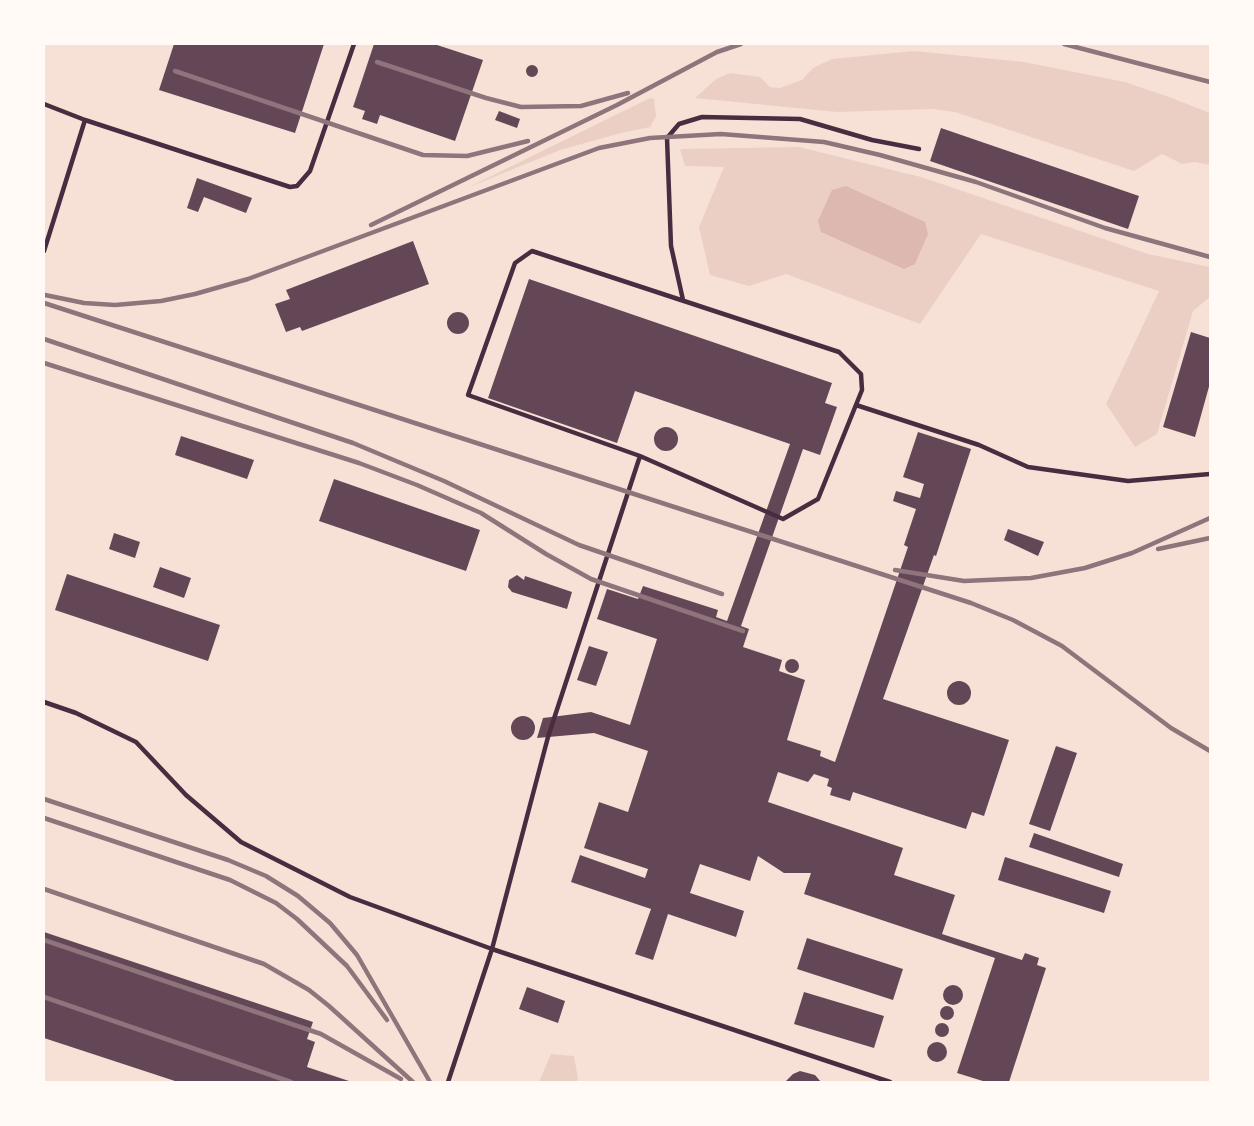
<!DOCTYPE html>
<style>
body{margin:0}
#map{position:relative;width:1254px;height:1126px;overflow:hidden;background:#f7e1d7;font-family:Barlow,sans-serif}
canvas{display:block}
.frame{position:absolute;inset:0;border:45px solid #fffaf5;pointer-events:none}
</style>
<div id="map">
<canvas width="1254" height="1126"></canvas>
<div class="frame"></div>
</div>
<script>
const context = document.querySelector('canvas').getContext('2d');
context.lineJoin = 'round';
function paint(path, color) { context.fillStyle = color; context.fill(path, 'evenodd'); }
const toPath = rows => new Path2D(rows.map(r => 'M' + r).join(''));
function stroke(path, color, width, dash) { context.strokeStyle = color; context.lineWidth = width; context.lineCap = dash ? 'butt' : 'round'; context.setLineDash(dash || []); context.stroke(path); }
const green = toPath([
 [914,51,1024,62,1125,82,1169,97,1210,113,1210,165,1195,162,1182,164,1162,154,1134,171,955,112,932,109,837,112,695,98,716,79,730,73,760,77,770,87,780,88,802,80,813,68,832,59],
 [650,98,654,99,656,116,650,127,621,133,560,150,467,188],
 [799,147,921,177,1148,254,1210,267,1210,297,1193,311,1157,434,1135,447,1106,404,1159,291,981,234,920,324,786,274,749,286,710,275,699,227,724,167,685,166,680,149],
 [551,1054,574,1056,578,1079,576,1082,539,1082]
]);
const water = toPath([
 [846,186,925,222,928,234,915,264,904,269,821,232,818,221,832,190]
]);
const building = toPath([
 [174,44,324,44,295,133,159,90],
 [374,44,434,44,483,60,455,141,380,115,377,124,362,119,365,111,353,107],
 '526 71a6 6 0 1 1 12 0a6 6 0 1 1-12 0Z',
 [499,111,520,119,517,128,495,120],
 [941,128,1139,196,1128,229,930,161],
 [197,178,252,198,246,213,204,197,198,212,187,208],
 [413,241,429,284,302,331,300,327,286,332,275,304,290,299,286,290],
 [529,279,832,383,825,403,837,407,820,455,803,449,741,626,749,629,743,647,782,660,779,671,805,680,787,740,821,751,820,756,835,762,908,547,904,545,916,509,893,501,896,491,920,498,924,484,903,477,918,432,971,449,936,556,934,555,883,699,1009,740,984,816,972,812,966,829,853,792,850,801,830,795,832,788,827,786,829,779,814,774,808,782,778,772,768,802,903,848,894,875,955,895,942,934,1022,960,1025,953,1039,958,1037,965,1046,968,1009,1082,986,1082,957,1073,995,958,804,894,811,873,784,873,758,856,750,881,700,864,690,893,744,911,736,937,668,914,653,960,635,954,651,909,571,882,580,855,645,878,648,869,584,848,599,802,628,812,648,751,594,733,537,738,543,718,591,712,630,725,657,639,597,619,607,589,638,599,643,586,718,610,716,617,727,621,790,444,635,391,617,443,488,398],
 '447 323a11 11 0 1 1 22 0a11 11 0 1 1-22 0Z',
 [1191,332,1210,338,1210,383,1195,437,1163,427],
 '654 439a12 12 0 1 1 24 0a12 12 0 1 1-24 0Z',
 [181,436,254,460,247,479,175,455],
 [334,479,480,530,466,571,319,521],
 [1008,529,1044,542,1038,556,1004,540],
 [114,533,140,542,135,558,109,549],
 [160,567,191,578,184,598,153,587],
 [67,574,220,625,208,661,55,610],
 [517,575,524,580,525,576,572,592,567,609,512,592,508,587,509,580],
 [589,646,608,652,596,686,577,680],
 '785 666a7 7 0 1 1 14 0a7 7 0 1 1-14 0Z',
 '947 693a12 12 0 1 1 24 0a12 12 0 1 1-24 0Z',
 '511 728a12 12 0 1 1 24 0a12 12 0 1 1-24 0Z',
 [1056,746,1077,753,1050,831,1029,824],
 [1034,833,1123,864,1119,877,1029,847],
 [1005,857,1111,891,1104,913,998,880],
 [44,932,313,1022,307,1039,315,1042,307,1067,352,1082,178,1082,44,1038],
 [807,938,903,969,893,1000,797,969],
 '943 995a10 10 0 1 1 20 0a10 10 0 1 1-20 0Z',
 [527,987,565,1001,558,1023,519,1009],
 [804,992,884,1016,874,1048,794,1024],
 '940 1013a7 7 0 1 1 14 0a7 7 0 1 1-14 0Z',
 '935 1030a7 7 0 1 1 14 0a7 7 0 1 1-14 0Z',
 '927 1052a10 10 0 1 1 20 0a10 10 0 1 1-20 0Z',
 [800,1071,815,1075,821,1082,785,1082,793,1074]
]);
const service = toPath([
 [44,104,85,120,44,251],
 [85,120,290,187,297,186,310,171,354,44],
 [683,300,671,246,667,138,679,124,702,117,800,119,872,140,919,149],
 [856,405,979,445,1028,467,1128,481,1210,474],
 [44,702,76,713,136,742,186,795,241,842,350,897,492,949,890,1082],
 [448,1082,492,949,548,737,640,456,468,395,515,263,532,251,839,352,861,374,862,390,818,499,783,519,640,456]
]);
const rail = toPath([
 [1064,44,1210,82],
 [377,62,486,98,521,107,581,106,628,93],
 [175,71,423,155,467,156,528,141],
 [371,225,617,105,717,52,741,44],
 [45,295,84,303,115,305,161,301,195,294,248,279,599,148,650,138,721,134,824,142,880,155,976,182,1105,228,1210,257],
 [44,303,971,603,1013,620,1062,646,1171,728,1210,751],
 [44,339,353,443,444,481,579,545,722,594],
 [44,363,359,463,417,485,481,513,546,554,591,579,743,631],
 [1158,549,1210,538],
 [895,570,964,581,1031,578,1085,568,1132,553,1210,518],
 [44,799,228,860,266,876,298,896,330,923,357,955,430,1082],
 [44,818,230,880,276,903,297,919,347,966,387,1020],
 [44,889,264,964,309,990,329,1006,413,1082],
 [44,940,321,1034,401,1079],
 [44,997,291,1082]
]);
paint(green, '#ebcfc5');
paint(water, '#dcb8b0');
paint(building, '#644757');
stroke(service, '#4a2c40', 4.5);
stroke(rail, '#8f747c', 4.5);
</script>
